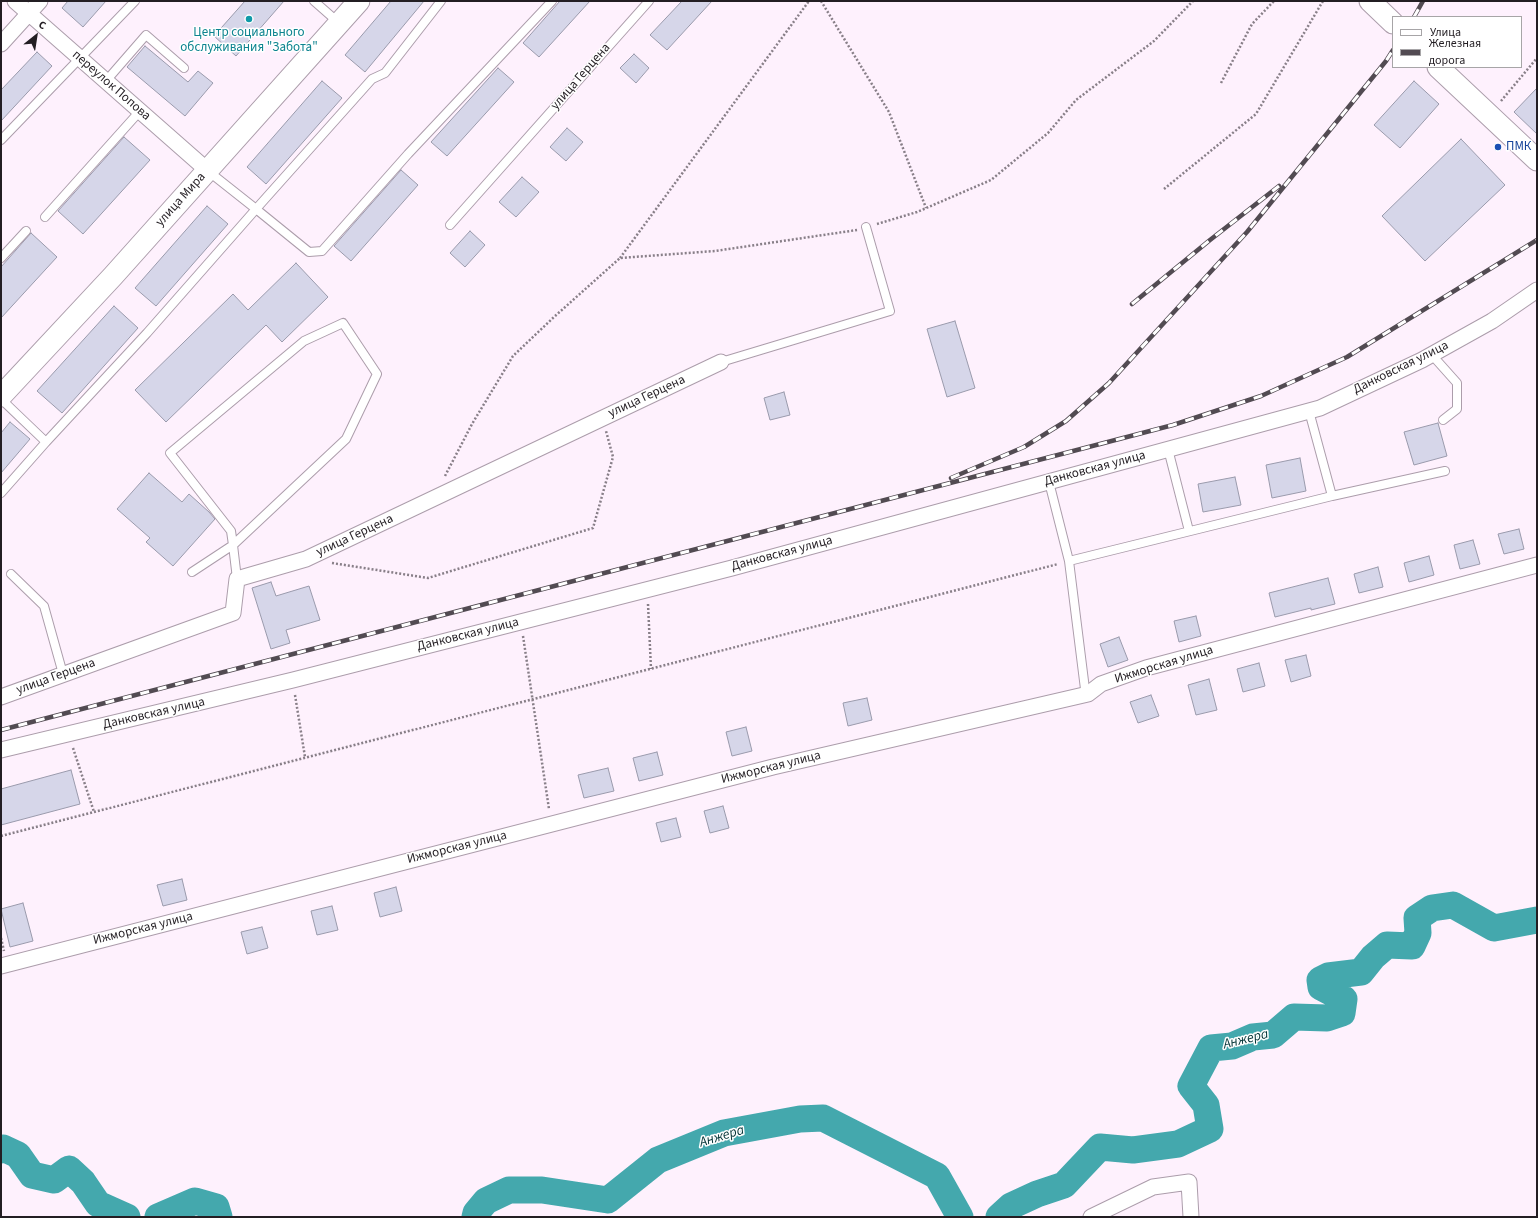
<!DOCTYPE html>
<meta charset="utf-8">
<style>
body{margin:0}
#map{position:relative;width:1538px;height:1218px;overflow:hidden;background:#fef1fd;font-family:"Source Sans 3",sans-serif}
canvas{display:block}
.frame{position:absolute;inset:0;border:2px solid #231e23;pointer-events:none}
.legend{position:absolute;left:1392px;top:16px;width:130px;height:52px;box-sizing:border-box;background:#fff;border:1px solid #a7a5a7;margin:0;padding:5px 7px;list-style:none;font-size:12px;color:#231e23}
.legend li{display:flex;align-items:center;gap:8px;height:20px}
.legend b{width:20px;border:1px solid #a7a5a7}
.north{position:absolute;left:16px;top:16px;width:40px;height:40px;-webkit-text-stroke:3px #fff;paint-order:stroke;rotate:30deg;font-size:11px;font-weight:700;line-height:16px;text-align:center;color:#231e23}
.north::after{content:'';display:block;margin:auto;width:14px;height:18px;background:#231e23;clip-path:polygon(50% 0,100% 100%,50% 72%,0 100%)}
</style>
<div id="map">
<canvas width="1538" height="1218"></canvas>
<div class="frame"></div>
<ul class="legend">
<li><b style="height:5px;background:#fff"></b>Улица</li>
<li><b style="height:5px;background:#524b52"></b>Железная дорога</li>
</ul>
<div class="north">С</div>
</div>
<script>
const context = document.querySelector('canvas').getContext('2d');
context.lineJoin = 'round';
const toPath = rows => new Path2D(rows.map(r => 'M' + r).join(''));
function stroke(path, color, width, dash) { context.strokeStyle = color; context.lineWidth = width; context.lineCap = dash ? 'butt' : 'round'; context.setLineDash(dash || []); context.stroke(path); }
function paint(path, color) { context.fillStyle = color; context.fill(path, 'evenodd'); }
function label(font, color, halo, rows, align = 'center') {
  context.font = font + ' "Source Sans 3",sans-serif'; context.lineWidth = 3; context.setLineDash([]); context.textBaseline = 'middle'; context.strokeStyle = halo; context.fillStyle = color; for (const [text, x, y, turn = 0] of rows) {
    context.save(); context.translate(x, y); context.rotate((+turn || 0) * Math.PI / 180); context.textAlign = isNaN(turn) ? turn : align; if (halo) context.strokeText(text, 0, 0); context.fillText(text, 0, 0); context.restore();
  }
}
const river = toPath([
 [1,1150,3,1148,18,1155,32,1175,54,1180,69,1169,83,1182,98,1204,127,1217],
 [158,1217,195,1201,216,1207,219,1217],
 [475,1217,476,1213,486,1201,509,1190,542,1190,608,1200,658,1160,724,1133,800,1119,823,1118,937,1176,960,1217],
 [999,1217,1011,1206,1037,1194,1064,1185,1100,1147,1133,1150,1178,1144,1210,1129,1206,1105,1191,1086,1211,1048,1232,1046,1253,1037,1273,1035,1294,1017,1327,1018,1342,1013,1344,999,1321,987,1320,980,1328,976,1361,972,1373,957,1387,945,1412,946,1418,933,1417,918,1432,908,1453,905,1494,928,1537,920]
]);
const building = toPath([
 [68,1,106,1,83,27,62,8,68,1],
 [245,1,284,1,236,56,214,36,245,1],
 [391,1,424,1,365,72,345,55,391,1],
 [560,1,590,1,539,57,523,43,560,1],
 [682,1,712,1,667,50,650,35,682,1],
 [145,46,188,82,198,71,213,83,185,116,127,67,145,46],
 [37,52,52,66,1,121,1,90,37,52],
 [634,54,649,68,636,83,620,68,634,54],
 [498,68,514,82,447,156,431,142,498,68],
 [322,81,342,98,266,184,247,167,322,81],
 [1414,81,1439,104,1400,148,1374,125,1414,81],
 [1537,88,1537,134,1514,112,1537,88],
 [567,128,583,142,566,161,550,147,567,128],
 [124,137,150,160,83,234,58,211,124,137],
 [1461,139,1505,185,1425,261,1382,216,1461,139],
 [401,170,418,185,351,261,334,246,401,170],
 [522,177,539,192,516,217,499,202,522,177],
 [207,206,228,224,156,306,135,288,207,206],
 [470,231,485,245,465,267,450,253,470,231],
 [31,233,57,257,1,318,1,267,31,233],
 [296,263,328,297,282,342,266,325,166,422,135,390,233,294,248,310,296,263],
 [114,306,138,328,62,413,37,391,114,306],
 [955,321,975,388,947,397,927,329,955,321],
 [784,392,790,415,770,420,764,398,784,392],
 [10,422,30,439,1,473,1,433,10,422],
 [1438,423,1447,456,1414,465,1404,432,1438,423],
 [1300,458,1306,491,1272,498,1266,465,1300,458],
 [149,473,182,502,189,494,209,512,215,519,173,566,146,542,150,538,117,509,149,473],
 [1235,477,1241,505,1203,512,1198,484,1235,477],
 [1519,529,1524,549,1504,554,1498,534,1519,529],
 [1473,540,1480,564,1460,569,1454,545,1473,540],
 [1429,556,1434,575,1409,582,1404,563,1429,556],
 [1378,567,1383,587,1359,593,1354,574,1378,567],
 [1328,578,1335,604,1311,610,1311,608,1275,617,1269,593,1328,578],
 [271,582,276,596,309,586,320,620,286,630,290,643,271,649,252,588,271,582],
 [1196,616,1201,636,1179,642,1174,621,1196,616],
 [1119,637,1128,660,1108,667,1100,644,1119,637],
 [1306,655,1311,676,1291,682,1285,660,1306,655],
 [1259,663,1265,686,1243,692,1237,669,1259,663],
 [1209,679,1217,710,1196,715,1188,685,1209,679],
 [1151,695,1159,716,1138,723,1130,702,1151,695],
 [867,698,872,720,848,726,843,703,867,698],
 [746,727,752,751,732,756,726,732,746,727],
 [657,752,663,775,639,781,633,758,657,752],
 [608,768,614,791,584,798,578,775,608,768],
 [71,770,80,804,1,825,1,789,71,770],
 [723,806,729,828,710,833,704,811,723,806],
 [676,818,681,837,661,842,656,823,676,818],
 [182,879,187,900,163,906,157,885,182,879],
 [396,887,402,911,380,917,374,893,396,887],
 [23,903,33,941,10,947,1,909,23,903],
 [332,906,338,930,317,935,311,911,332,906],
 [262,927,268,948,247,954,241,932,262,927]
]);
const path = toPath([
 [821,1,889,112,926,208],
 [1221,83,1252,24,1274,1],
 [1501,101,1537,58],
 [1164,189,1256,114,1323,1],
 [877,224,917,212,991,180,1048,133,1076,100,1154,41,1193,1],
 [620,258,809,1],
 [445,476,472,424,513,356,554,317,620,258,715,251,857,230],
 [332,563,428,578,593,528,613,457,606,431],
 [648,604,651,669],
 [523,636,549,809],
 [295,695,305,757],
 [73,748,94,812],
 [1,836,1058,564],
 [1,938,4,951]
]);
const lane = toPath([
 [314,1,339,23],
 [106,81,146,35,184,68],
 [1,140,135,1],
 [208,171,256,209,372,79,385,73,441,1],
 [45,217,140,111],
 [450,225,649,1],
 [1,258,26,231],
 [1432,355,1457,383,1457,409,1443,420],
 [721,362,890,311,866,227],
 [1,399,46,442,1,493],
 [46,442,147,333,256,209,309,252,322,251,408,154,552,1],
 [1168,449,1189,531],
 [1049,482,1069,561,1332,496,1309,411],
 [1332,496,1445,471],
 [1069,561,1086,697],
 [192,572,233,545,346,439,377,374,343,323,304,341,170,453,231,531,233,545,237,579],
 [11,574,44,606,63,674]
]);
const street = toPath([
 [15,1,207,170],
 [1,44,40,1],
 [1,697,233,613,237,579,306,559,721,362],
 [1,750,293,680,732,568,1320,408,1422,360,1492,321,1537,290],
 [1,966,773,767,1088,694,1101,684,1146,668,1537,565],
 [1091,1217,1153,1187,1189,1182,1191,1217]
]);
const secondary = toPath([
 [1370,1,1393,23],
 [1438,67,1537,160],
 [1,396,113,276,359,1]
]);
const rail = toPath([
 [1414,17,1423,1],
 [1132,304,1210,240,1279,186],
 [951,478,1024,447,1066,421,1109,383,1247,232,1386,61,1393,50],
 [1,730,1173,425,1261,396,1347,357,1537,240]
]);
const markers = [
 [249,19,4,"#0f9aa8"],
 [1498,147,4,"#1a4fb4"]
];
const cultureNames = [
 ["Центр социального",249,33],
 ["обслуживания \"Забота\"",249,48]
];
const streetNames = [
 ["улица Герцена",581,77,-49],
 ["переулок Попова",111,86,41],
 ["улица Мира",181,200,-48],
 ["Данковская улица",1401,368,-26],
 ["улица Герцена",647,397,-25],
 ["Данковская улица",1095,469,-15],
 ["улица Герцена",355,536,-25],
 ["Данковская улица",782,554,-15],
 ["Данковская улица",468,635,-14],
 ["Ижморская улица",1164,665,-17],
 ["улица Герцена",56,677,-20],
 ["Данковская улица",154,714,-13],
 ["Ижморская улица",771,768,-14],
 ["Ижморская улица",457,848,-14],
 ["Ижморская улица",143,929,-14]
];
const transitNames = [
 ["ПМК",1506,147]
];
const waterNames = [
 ["Анжера",1246,1040,-14],
 ["Анжера",722,1137,-17]
];
stroke(river, '#44a8ad', 27);
paint(building, '#d6d6e9');
stroke(building, '#9a9aac', 1);
stroke(lane, '#ac9dab', 10);
stroke(street, '#ac9dab', 17);
stroke(secondary, '#ac9dab', 23);
stroke(path, '#887f88', 2.5, [2, 2]);
stroke(lane, '#fff', 8);
stroke(street, '#fff', 15);
stroke(secondary, '#fff', 21);
stroke(rail, '#524b52', 4.5);
stroke(rail, '#fff', 3, [9]);
for (const [x, y, r, color] of markers) { const dot = new Path2D(); dot.arc(x, y, r, 0, 2 * Math.PI); context.fillStyle = color; context.fill(dot); stroke(dot, '#fff', 1.5); }
label('13px', '#0d838f', '#fff', cultureNames);
label('13px', '#231e23', '#fff', streetNames);
label('13px', '#164399', '#fff', transitNames, 'left');
label('italic 14px', '#043537', '#fff', waterNames);
</script>
